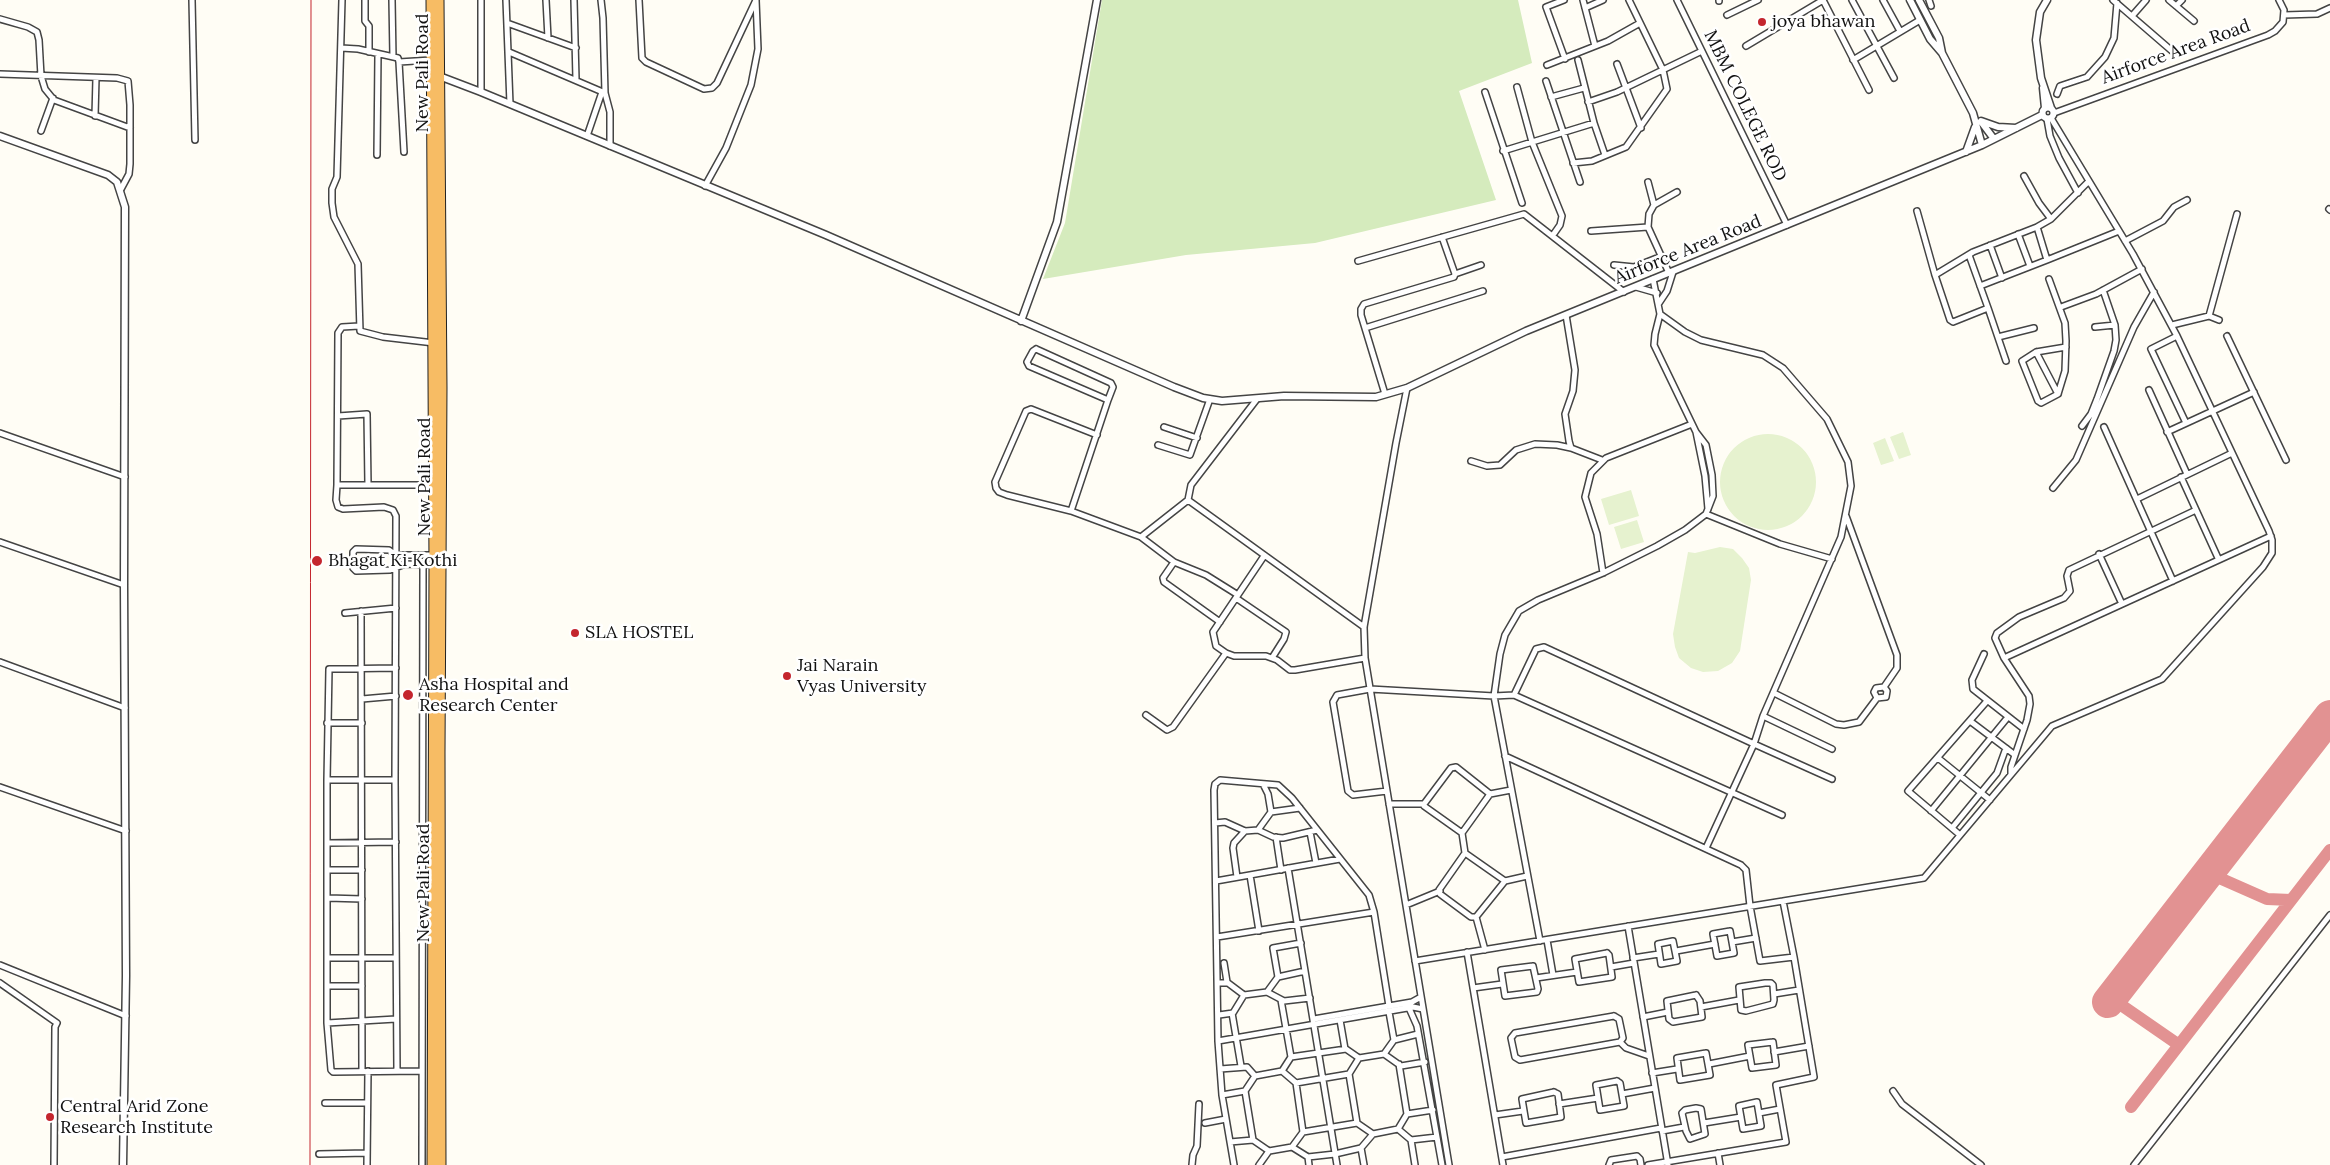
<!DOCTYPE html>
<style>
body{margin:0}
canvas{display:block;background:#fffdf5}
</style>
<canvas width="2330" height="1165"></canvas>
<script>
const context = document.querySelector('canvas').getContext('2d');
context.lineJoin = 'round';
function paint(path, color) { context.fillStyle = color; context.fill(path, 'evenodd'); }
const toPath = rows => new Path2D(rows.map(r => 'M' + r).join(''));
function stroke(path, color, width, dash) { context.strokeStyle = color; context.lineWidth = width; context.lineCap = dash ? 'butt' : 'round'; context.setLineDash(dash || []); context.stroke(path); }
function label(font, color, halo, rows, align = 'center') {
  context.font = font + ' Lora,serif'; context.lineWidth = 5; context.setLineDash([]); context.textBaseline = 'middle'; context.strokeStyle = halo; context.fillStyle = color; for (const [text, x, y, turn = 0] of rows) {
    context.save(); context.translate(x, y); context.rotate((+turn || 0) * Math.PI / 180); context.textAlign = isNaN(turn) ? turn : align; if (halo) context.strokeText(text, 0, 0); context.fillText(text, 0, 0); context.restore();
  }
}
const green = toPath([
 [1102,0,1518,0,1532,63,1459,91,1496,200,1315,243,1186,255,1043,279,1065,223]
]);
const pitch = toPath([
 [1903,432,1911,455,1899,459,1890,437],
 '1720 482a48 48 0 1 1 96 0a48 48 0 1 1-96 0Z',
 [1885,438,1894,461,1881,465,1873,443],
 [1631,490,1639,516,1609,525,1601,499],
 [1637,520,1644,542,1621,549,1614,527],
 [1720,547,1733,549,1742,558,1749,568,1751,580,1740,651,1732,663,1718,671,1703,672,1691,668,1679,658,1675,647,1673,634,1688,552,1695,553]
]);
const taxiway = toPath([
 [2208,873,2267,899,2291,900],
 [2111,998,2179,1045],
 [2131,1107,2330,850]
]);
const runway = toPath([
 [2108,1002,2330,716]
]);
const minor = toPath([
 [192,0,195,140],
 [342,0,337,177,332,189,332,203,334,217,358,264,360,331,383,337,434,343],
 [365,0,365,21,369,26,369,52],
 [392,0,393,57],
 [506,0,510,104],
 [546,0,548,38],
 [574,0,576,79],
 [601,0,603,18,605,93,610,112,610,146],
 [639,0,642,58,646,62,704,89,712,88,717,83,756,0],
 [1564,0,1546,7,1565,59],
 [1583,0,1595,46],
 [1677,0,1787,225],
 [1719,0,1719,1],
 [1823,0,1869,90],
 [1852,0,1894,78],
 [1883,0,1900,31],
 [1929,0,1931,6],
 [2113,0,2172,51],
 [2169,0,2194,21],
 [2176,6,2182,0],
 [1585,8,1603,0],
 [1727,15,1758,0],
 [2284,15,2317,14,2330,8],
 [2132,16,2146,0],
 [0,19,28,27,37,32,39,40,41,76,45,89,54,100,130,128],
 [507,23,576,48],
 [1746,46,1823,0],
 [341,48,358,49,398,58,399,62,431,60],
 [509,52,605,93],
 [1578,60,1594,123,1605,155],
 [1853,60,1920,20],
 [399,62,404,152],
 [1617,64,1641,128],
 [1547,65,1608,41,1640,23],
 [0,74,117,78,128,81,130,105,130,164,129,174,121,189],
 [1546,81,1580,182],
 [1517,87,1532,142,1562,216,1560,225,1553,235],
 [481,92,481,0],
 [1485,92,1522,203],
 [2057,94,2060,86,2087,77,2105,57,2114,38,2117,3],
 [1551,97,1584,88],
 [1588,102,1617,92,1702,51],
 [2054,113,2268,35,2275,31,2283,22,2284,10,2279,0],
 [95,116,96,78],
 [2047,119,2050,136,2059,158,2078,193],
 [41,131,53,98],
 [587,136,602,92],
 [1503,151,1594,123],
 [377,155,378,54],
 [1573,163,1592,161,1626,147,1667,89,1663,70,1629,0],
 [2024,176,2039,203,2051,219],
 [1648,182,1654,205],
 [705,186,726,148,751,85,758,49,756,0],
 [2329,209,2330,210],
 [1917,211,1935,275,1950,320,1953,322,1988,308,1969,255],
 [1591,231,1648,227],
 [2018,234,2030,266],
 [2125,241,2163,221,2174,207,2187,200],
 [1990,245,2002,278],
 [2047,260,2119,231],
 [1358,261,1524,214,1624,292],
 [1614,265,1634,267,1662,256],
 [1669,273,1648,227,1649,214,1654,205,1677,192],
 [1455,274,1481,265],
 [1935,275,1973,252,2037,227,2051,219,2088,182],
 [1653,279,1660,314,1655,334,1654,345,1696,432,1705,476,1708,509],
 [2049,279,2065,323,2066,341,2065,371,2058,394,2041,403,2038,401,2022,361,2036,352,2066,347],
 [1980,286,2047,260,2037,227],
 [1636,287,1657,293],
 [1659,303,1667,291,1673,272],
 [2061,307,2096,294,2142,269],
 [1988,308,2006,361],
 [1660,314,1685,332,1701,340,1763,355,1783,368,1827,419,1848,462,1851,486,1841,537,1763,716,1754,744,1832,779],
 [1566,315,1575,370,1573,391,1565,414,1569,441,1571,448,1602,460],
 [2209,316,2237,214],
 [2172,325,2209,316,2219,320],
 [359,326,342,327,338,333,337,485,336,500,338,507,343,509,384,507,393,510,396,516,395,780],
 [2095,327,2115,325],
 [1365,328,1483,291],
 [2177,336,2151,349,2186,423],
 [2227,336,2286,460],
 [1998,337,2034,328],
 [1036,349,1111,383,1113,387,1108,400,1029,366,1027,362,1033,351,1036,349],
 [2036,352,2058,394],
 [1407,388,1396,443,1364,627,1365,658,1449,1165],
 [2149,390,2187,474],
 [1385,394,1361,315,1361,309,1364,304,1454,277,1455,274,1442,237],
 [1257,399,1191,485,1188,500,1364,627],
 [338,416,367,414,368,485],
 [2082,426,2091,414,2097,399,2114,351,2116,340,2115,325,2103,290],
 [1164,427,1197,438],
 [2104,427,2173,581],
 [2167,432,2254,392],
 [0,433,125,477],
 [1097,435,1031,409,1026,411,995,482,996,488,999,492,1007,495,1071,511,1141,537,1188,500],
 [1158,445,1190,455,1210,399],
 [1471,461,1487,466,1500,465,1516,450,1535,444,1557,445,1571,448],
 [2181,477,2218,558],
 [337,485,434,485],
 [2053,488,2076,460,2134,327,2154,292],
 [2137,499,2232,453],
 [1071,511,1108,400],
 [1706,514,1780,544,1832,559],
 [1846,516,1897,655,1897,668,1884,687],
 [1141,537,1174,562,1206,575,1238,595],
 [0,542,124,585],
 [2099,554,2122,604],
 [1264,556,1213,632,1216,646,1226,653,1234,656,1266,656,1277,660,1290,670,1295,670,1365,658],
 [1174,562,1163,578,1164,582,1220,622],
 [435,565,405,564,390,570,356,571,353,568,353,552,356,549,389,550,396,555,435,555],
 [1603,573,1597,534,1585,497,1591,473,1606,458,1692,424],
 [1236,598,1286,632,1284,639,1272,658],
 [361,611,362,1071],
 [345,613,396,608],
 [1984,654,1972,680,1973,689,2024,729],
 [2004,658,2271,536],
 [0,662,125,708],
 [1774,693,1836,724,1844,725,1859,722,1877,698],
 [1514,695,1536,649,1544,647,1754,744,1706,848],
 [1877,698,1874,692,1876,688,1884,687],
 [1877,698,1886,697,1887,691,1884,687],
 [362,699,396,696],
 [1146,715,1167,730,1173,727,1226,653],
 [1763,716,1832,749],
 [1970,721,2015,755],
 [327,723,362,723],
 [1505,756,1741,865,1746,870,1750,906,1760,961,1794,957,1814,1077,1776,1085,1786,1142,1648,1165],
 [1938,758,1990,800],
 [2011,774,2011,767,2027,720,2030,704,2029,696,2004,658,1995,638,1997,633,2019,617,2064,598,2070,591,2067,576,2069,570,2196,510],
 [327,780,329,669,396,668],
 [0,787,126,831],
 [1511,790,1490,794,1456,767,1451,768,1424,804,1424,806,1462,833,1465,853,1505,881,1527,876],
 [1387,791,1353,795,1348,791,1333,702,1337,695,1370,689,1494,696,1500,654,1505,635,1519,611,1538,600,1603,573,1657,546,1685,530,1706,514,1713,496,1712,475,1706,445,1696,432],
 [1389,804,1424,804],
 [1931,811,2008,717],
 [1271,812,1300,808],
 [1215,823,1225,822,1245,831,1258,830,1273,837,1283,838,1317,830],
 [1952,828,1997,773,2006,748],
 [1258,830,1271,812,1268,794,1263,784],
 [1310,832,1316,863],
 [1462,833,1490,794],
 [1960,835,1908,791,1987,701],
 [1276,837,1281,870],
 [327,843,396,842],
 [1465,853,1439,890,1440,894,1471,917,1476,917,1505,881],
 [1288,868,1337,1165],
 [327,870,362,870],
 [1250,875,1259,931],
 [1237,877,1233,848,1234,843,1245,831],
 [1216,881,1340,859],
 [328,898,362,899],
 [1783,901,1794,957],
 [1406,905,1440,891],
 [1476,917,1485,950],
 [1628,926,1668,1165],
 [1730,931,1734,953,1717,956,1713,934,1730,931],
 [1217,937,1374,912],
 [1547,940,1553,975],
 [1540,941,1494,696,1514,695,1782,815],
 [1673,941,1677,961,1661,964,1658,944,1673,941],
 [1732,942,1756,938],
 [1676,951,1715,944],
 [1467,952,1503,1165],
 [1607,953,1609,955,1612,977,1579,982,1575,959,1607,953],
 [328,958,396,958],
 [1633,958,1659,954],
 [1415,961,1924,878,2052,726,2162,679,2263,567,2272,553,2272,540,2269,531,2177,336,2133,254,2051,118],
 [1224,963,1227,982],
 [0,965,126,1016],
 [1533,966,1538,989,1537,992,1505,996,1501,970,1533,966],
 [1611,967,1634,963],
 [1278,977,1273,948,1301,943],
 [1536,978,1577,972],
 [0,983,57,1023,55,1027,54,1165],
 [1218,983,1228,983,1244,995,1267,992,1284,1001,1310,998],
 [1765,983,1771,983,1773,985,1774,1000,1773,1004,1746,1011,1741,1010,1739,987,1765,983],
 [328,986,362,986],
 [1473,988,1502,984],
 [1267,992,1278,977,1305,971],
 [1774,994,1799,990],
 [1696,995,1700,1001,1702,1017,1673,1022,1669,1019,1667,1001,1696,995],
 [1281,1000,1291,1057],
 [1701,1007,1739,1000],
 [1409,1008,1417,1026,1442,1165],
 [1389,1012,1394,1040],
 [1232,1013,1241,1066],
 [1219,1015,1233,1013,1244,995],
 [1614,1016,1619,1019,1623,1038,1620,1042,1520,1060,1515,1057,1511,1038,1515,1033,1614,1016],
 [1643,1017,1668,1012],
 [1314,1019,1412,1002,1421,997],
 [1340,1020,1345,1049],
 [327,1023,396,1019],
 [1218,1041,1413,1007,1423,1009],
 [1620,1042,1626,1048,1649,1056],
 [1773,1042,1776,1065,1752,1068,1748,1045,1773,1042],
 [1774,1052,1809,1046],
 [1706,1053,1710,1075,1680,1080,1677,1058,1706,1053],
 [1384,1054,1401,1066,1425,1062],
 [1399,1064,1407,1114],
 [1709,1064,1750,1056],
 [1220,1069,1247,1067,1255,1076],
 [397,1071,395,780,327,780,327,1023,331,1070,333,1072,422,1071],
 [1282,1071,1296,1083,1349,1074,1359,1058,1384,1054,1394,1040,1418,1034],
 [1652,1073,1677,1069],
 [1349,1074,1357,1123],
 [1255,1076,1282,1071,1291,1057,1346,1049,1359,1058],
 [1617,1081,1620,1083,1624,1106,1600,1110,1596,1085,1617,1081],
 [1296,1083,1303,1132],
 [1245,1091,1253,1140,1269,1151],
 [1893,1091,1902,1104,1981,1165],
 [1554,1092,1558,1094,1561,1117,1526,1123,1522,1099,1554,1092],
 [1622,1094,1655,1088],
 [1222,1095,1245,1091,1255,1076],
 [1757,1102,1761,1126,1743,1129,1739,1106,1757,1102],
 [325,1103,367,1103],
 [1559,1104,1598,1098],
 [1696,1108,1701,1109,1705,1134,1690,1139,1686,1131,1682,1113,1685,1110,1696,1108],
 [1759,1113,1780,1109],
 [1495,1115,1523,1111],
 [1205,1123,1226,1119],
 [1704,1123,1741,1117],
 [1398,1129,1407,1114,1433,1110],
 [1662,1131,1684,1127],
 [1411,1140,1415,1165],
 [1230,1142,1253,1140],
 [1292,1147,1303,1132,1357,1123,1373,1134],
 [1361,1148,1364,1165],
 [1718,1153,1720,1165],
 [319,1154,367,1153],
 [1308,1157,1309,1165],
 [1502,1157,1661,1128],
 [367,1165,368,1071],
 [422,1165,423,565],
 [1192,1165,1193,1155,1197,1146,1199,1104],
 [1234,1165,1222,1095,1218,1041,1214,790,1215,784,1220,780,1278,785,1292,798,1369,895,1374,912,1389,1006],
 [1259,1165,1269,1151,1292,1147,1308,1157,1335,1154,1361,1148,1373,1134,1398,1129,1411,1140,1437,1137],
 [1609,1165,1611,1160,1637,1156,1640,1159,1641,1165],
 [2134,1165,2330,915]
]);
const tertiary = toPath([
 [1910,0,1930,39,1942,53],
 [1919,0,1939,38,1942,53,1973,113,1982,145],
 [2047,0,2040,12,2036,40,2041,78,2051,108],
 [439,76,481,92,826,235,1174,387,1203,398,1222,401,1284,396,1376,397,1407,388,1526,331,1982,145,2042,115],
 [2043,88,2045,108],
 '2042.5 113a5.5 5.5 0 1 1 11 0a5.5 5.5 0 1 1-11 0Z',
 [1981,121,1998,127,2016,128],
 [1982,123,1994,139],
 [0,136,108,175,117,182,125,207,124,585,126,976,123,1165],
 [1966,152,1975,127],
 [1021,321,1057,222,1097,0]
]);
const trunk = toPath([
 [431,0,434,565,432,1165],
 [439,0,442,387,440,752,441,1165]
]);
const rail = toPath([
 [310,1165,311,0]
]);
const markers = [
 [1762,22,5,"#c4262e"],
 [317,561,6,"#c4262e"],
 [575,633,5,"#c4262e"],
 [787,676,5,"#c4262e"],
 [408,695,6,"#c4262e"],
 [50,1117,5,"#c4262e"]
];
const poiNames = [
 ["joya bhawan",1772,22],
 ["Bhagat Ki Kothi",328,561],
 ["SLA HOSTEL",585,633],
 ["Jai Narain",797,666],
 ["Vyas University",797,687],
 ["Asha Hospital and",419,685],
 ["Research Center",419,706],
 ["Central Arid Zone",60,1107],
 ["Research Institute",60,1128]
];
const streetNames = [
 ["Airforce Area Road",2176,52,-20],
 ["New Pali Road",423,73,-90],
 ["MBM COLEGE ROD",1745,106,64],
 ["Airforce Area Road",1688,250,-22],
 ["New Pali Road",425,477,-90],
 ["New Pali Road",424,883,-90]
];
paint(green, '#d5ebbd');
paint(pitch, '#e6f2cf');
stroke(taxiway, '#e29292', 12);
stroke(runway, '#e29292', 32);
stroke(minor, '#444', 8);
stroke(tertiary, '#444', 9);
stroke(trunk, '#222', 11);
stroke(minor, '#fff', 5);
stroke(tertiary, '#fff', 6);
stroke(trunk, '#f7bc64', 9);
stroke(rail, '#c4262e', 1);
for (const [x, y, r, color] of markers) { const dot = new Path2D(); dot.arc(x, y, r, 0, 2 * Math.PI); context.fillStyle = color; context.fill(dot); stroke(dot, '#fff', 2); }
label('18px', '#111', '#fff', poiNames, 'left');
label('18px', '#111', '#fff', streetNames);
</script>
